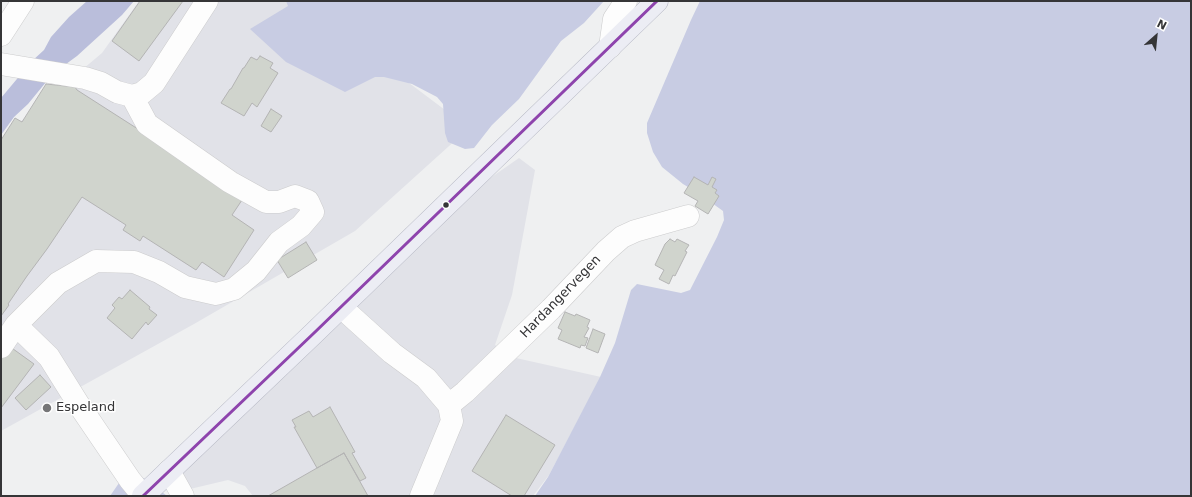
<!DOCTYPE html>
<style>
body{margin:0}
#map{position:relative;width:1192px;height:497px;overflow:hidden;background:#eff0f1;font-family:"DejaVu Sans",sans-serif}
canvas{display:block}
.frame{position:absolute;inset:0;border:2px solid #353537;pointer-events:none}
.north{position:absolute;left:1136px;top:16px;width:40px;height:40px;-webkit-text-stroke:3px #fff;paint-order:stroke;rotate:27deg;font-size:11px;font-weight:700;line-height:16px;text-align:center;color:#353537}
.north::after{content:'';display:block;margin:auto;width:14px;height:18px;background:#353537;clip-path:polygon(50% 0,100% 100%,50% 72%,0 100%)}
</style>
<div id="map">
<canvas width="1192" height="497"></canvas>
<div class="frame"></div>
<div class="north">N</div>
</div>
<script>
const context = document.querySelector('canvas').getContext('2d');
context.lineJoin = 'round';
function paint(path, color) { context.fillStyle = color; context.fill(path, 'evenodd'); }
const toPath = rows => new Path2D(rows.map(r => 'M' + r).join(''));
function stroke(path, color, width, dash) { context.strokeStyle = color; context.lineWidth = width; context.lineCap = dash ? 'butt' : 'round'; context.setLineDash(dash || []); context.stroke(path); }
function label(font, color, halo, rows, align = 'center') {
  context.font = font + ' "DejaVu Sans",sans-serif'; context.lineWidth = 3; context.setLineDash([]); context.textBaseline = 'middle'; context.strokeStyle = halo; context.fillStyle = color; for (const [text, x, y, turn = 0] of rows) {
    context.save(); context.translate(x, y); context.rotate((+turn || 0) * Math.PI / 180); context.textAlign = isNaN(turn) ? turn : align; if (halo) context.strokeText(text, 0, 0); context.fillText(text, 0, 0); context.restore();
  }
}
const built = toPath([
 [139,1,300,1,469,128,355,231,194,324,1,431,1,138,102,53],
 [519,158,535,170,512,295,495,345,516,358,601,377,549,475,533,496,253,496,245,486,228,480,190,489,169,471,430,220]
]);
const forest = toPath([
 [286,1,604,1,584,23,561,41,519,99,492,125,474,148,465,149,448,142,445,133,443,104,437,97,412,84,384,77,375,77,345,92,286,62,250,29,288,6],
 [700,1,1191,1,1191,496,535,496,548,477,600,377,615,343,631,290,637,284,681,293,690,290,717,237,724,220,723,211,698,193,683,184,662,167,653,152,647,133,647,123,691,20],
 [128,470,147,480,167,496,110,496]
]);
const water = toPath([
 [87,1,134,1,122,15,77,56,62,67,51,76,28,104,14,117,1,135,1,98,32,61,44,50,51,37,69,17]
]);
const building = toPath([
 [140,1,183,1,139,61,112,41,140,1],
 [260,56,273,63,270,68,278,73,257,107,252,103,244,116,221,103,230,89,231,89,243,68,244,68,251,57,257,60,260,56],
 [46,84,75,87,77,90,244,197,232,215,254,230,224,277,202,262,196,270,143,236,140,241,123,230,126,225,82,197,47,249,27,276,8,304,9,305,1,316,1,140,15,118,22,122,46,84],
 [271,109,282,116,271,132,261,126,271,109],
 [694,177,708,185,712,177,716,179,712,187,717,190,715,193,719,196,708,214,695,206,698,201,684,193,694,177],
 [670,239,675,242,677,239,689,245,685,251,687,252,675,276,673,275,669,284,659,279,664,270,655,265,665,244,670,239],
 [306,242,317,260,288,278,277,260,306,242],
 [130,290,150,307,149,309,157,315,148,325,146,322,132,339,107,318,115,308,112,305,119,297,122,299,130,290],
 [565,312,575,316,576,314,590,320,587,327,589,328,584,337,588,338,585,346,581,345,580,348,558,339,562,330,558,328,565,312],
 [593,329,605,334,598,353,586,348,593,329],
 [9,346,34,364,1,408,1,357,9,346],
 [40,375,51,387,26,410,15,398,40,375],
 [330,407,355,452,352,453,366,478,360,481,344,453,317,468,294,427,296,427,292,420,309,411,313,417,330,407],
 [506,415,555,445,524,496,512,496,472,471,506,415],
 [344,453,368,496,268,496,317,468,344,453]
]);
const minor = toPath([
 [1,35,23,1],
 [610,47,614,19,626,1],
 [1,64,85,78,101,83,117,92,132,96,142,93,154,83,207,1],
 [341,307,392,353,426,378,449,405,452,421,421,496],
 [16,325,58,283,96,261,134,262,159,272,185,287,216,294,234,289,256,271,279,242,301,226,313,212,308,201,295,196,279,202,266,202,230,182,147,124,132,96],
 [1,347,16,325,49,357,79,405,130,480,143,496],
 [449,405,465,392,551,309,606,251,622,237,635,231,688,216],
 [169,471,183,496]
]);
const major = toPath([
 [143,496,314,333,657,1]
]);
const bus1 = toPath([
 [143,496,314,333,657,1]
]);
const markers = [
 [446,205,3.5,"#353537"],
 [47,408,5,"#767678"]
];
const streetNames = [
 ["Hardangervegen",561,297,-46]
];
const poiNames = [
 ["Espeland",56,408]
];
paint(built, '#e1e2e8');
paint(forest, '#c8cce3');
paint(water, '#babedb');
paint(building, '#d0d4cd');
stroke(building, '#b4b4b4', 1);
stroke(minor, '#cccccd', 23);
stroke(major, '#b5b7c3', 23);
stroke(minor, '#fdfdfd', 22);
stroke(major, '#ecedf4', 22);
stroke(bus1, '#8e44ad', 3);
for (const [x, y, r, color] of markers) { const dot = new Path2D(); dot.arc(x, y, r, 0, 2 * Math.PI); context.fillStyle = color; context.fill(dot); stroke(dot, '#fff', 1.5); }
label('13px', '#353537', '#fff', streetNames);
label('13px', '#353537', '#fff', poiNames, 'left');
</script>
